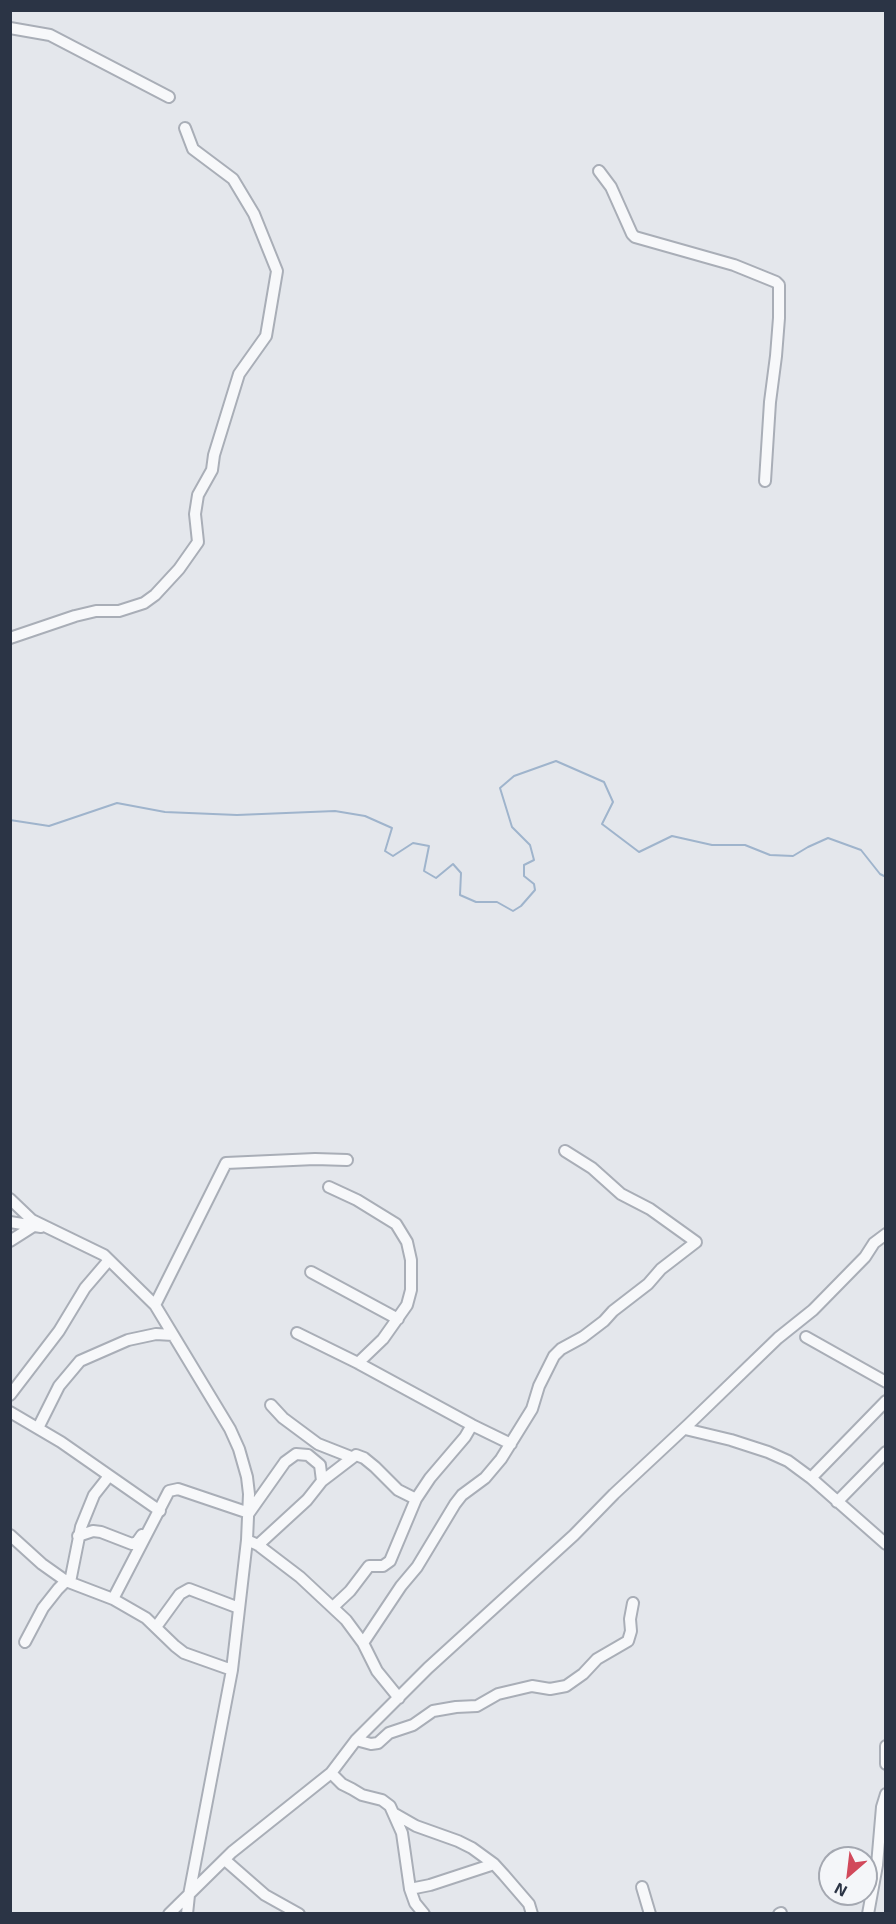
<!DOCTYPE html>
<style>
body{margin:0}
#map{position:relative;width:896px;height:1924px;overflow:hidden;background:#e4e7ec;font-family:"Exo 2",sans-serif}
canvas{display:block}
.frame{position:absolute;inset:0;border:12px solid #2b3445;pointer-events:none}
.north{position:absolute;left:818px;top:1846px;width:60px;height:60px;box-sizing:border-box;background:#f4f6f9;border:2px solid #a4a8b1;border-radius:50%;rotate:208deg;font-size:16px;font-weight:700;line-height:24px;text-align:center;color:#2b3445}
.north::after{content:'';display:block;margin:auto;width:21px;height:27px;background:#d1495b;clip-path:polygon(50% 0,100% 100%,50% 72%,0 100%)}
</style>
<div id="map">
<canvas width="896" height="1924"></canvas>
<div class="frame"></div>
<div class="north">N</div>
</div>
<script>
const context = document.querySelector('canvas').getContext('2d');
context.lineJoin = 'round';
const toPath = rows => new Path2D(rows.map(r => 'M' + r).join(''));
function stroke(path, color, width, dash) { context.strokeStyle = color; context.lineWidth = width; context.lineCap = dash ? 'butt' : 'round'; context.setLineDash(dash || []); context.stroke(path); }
const stream = toPath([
 [10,820,49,826,117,803,165,812,237,815,335,811,365,816,392,828,385,851,393,856,413,843,429,846,424,871,436,878,453,864,461,873,460,895,476,902,497,902,513,911,521,906,535,890,534,884,524,876,524,865,534,860,530,845,512,827,500,788,514,776,556,761,604,782,613,802,602,824,639,852,672,836,712,845,745,845,770,855,793,856,808,847,828,838,861,850,880,874,886,877]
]);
const minor = toPath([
 [10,28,50,35,169,97],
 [599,171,611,187,632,234,635,237,734,265,776,282,779,285,779,318,776,356,770,402,765,481],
 [10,638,75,616,96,611,119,611,144,603,155,595,179,569,198,542,195,514,198,495,212,470,214,455,239,374,266,336,277,271,254,214,233,179,193,149,185,128],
 [329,1187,357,1200,396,1224,407,1242,411,1260,411,1290,407,1305,383,1339,358,1363],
 [10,1199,32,1220,104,1255,155,1305,230,1429,239,1449,247,1477,249,1494,247,1540,232,1670,189,1895,187,1914],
 [10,1222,41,1227],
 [10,1241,32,1227],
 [311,1272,398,1319],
 [155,1305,226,1163,315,1159,347,1160],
 [297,1333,358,1363,472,1425,511,1444],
 [806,1337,886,1382],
 [10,1395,59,1331,85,1288,109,1260],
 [271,1405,283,1418,318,1444,351,1457],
 [10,1412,61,1442,160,1511],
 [38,1428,59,1386,80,1361,128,1340,156,1334,173,1335],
 [685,1429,731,1440,768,1452,788,1461,811,1478,886,1544],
 [811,1478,886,1401],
 [837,1502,886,1452],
 [10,1535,42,1564,66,1581],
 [78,1536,93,1531,101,1532,132,1544,137,1542,142,1535],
 [247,1540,258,1545,300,1577,346,1620,363,1643,377,1671,399,1698],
 [258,1545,307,1500,322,1481,356,1455,364,1458,375,1467,398,1490,416,1499],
 [70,1582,81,1527,94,1495,109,1476],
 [113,1599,169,1491,178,1489,249,1513,285,1462,296,1454,308,1455,320,1465,322,1481],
 [333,1607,350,1591,369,1566,383,1566,390,1561,416,1499,430,1478,465,1437,472,1425],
 [156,1627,180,1594,189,1589,239,1608],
 [25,1642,43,1608,58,1589,66,1581,113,1599,146,1618,175,1646,184,1653,232,1670],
 [363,1643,401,1586,417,1567,455,1504,462,1495,485,1478,501,1459,532,1409,539,1386,554,1356,561,1349,583,1337,604,1321,613,1311,648,1284,661,1269,696,1242,650,1209,621,1194,592,1168,565,1151],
 [356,1740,371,1744,378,1743,389,1733,413,1725,433,1711,456,1707,477,1706,498,1694,532,1686,550,1689,566,1686,583,1674,597,1659,628,1641,631,1631,630,1619,633,1603],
 [886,1746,886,1764],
 [331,1773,342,1784,352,1789,362,1795,382,1800,390,1806,402,1833,410,1889,415,1903,424,1914],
 [395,1814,416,1826,458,1841,472,1848,494,1864,504,1875,529,1904,532,1914],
 [225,1860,265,1895,299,1914],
 [642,1887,650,1914],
 [410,1889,430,1885,494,1864],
 [169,1914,232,1852,331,1773,356,1740,428,1668,574,1535,614,1494,689,1424,778,1338,813,1310,865,1257,874,1243,886,1234],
 [779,1914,781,1913],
 [868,1914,877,1865,882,1807,886,1794]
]);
stroke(stream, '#9fb4cc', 2);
stroke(minor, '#a9aeb7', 14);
stroke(minor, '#f7f8fa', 10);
</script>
